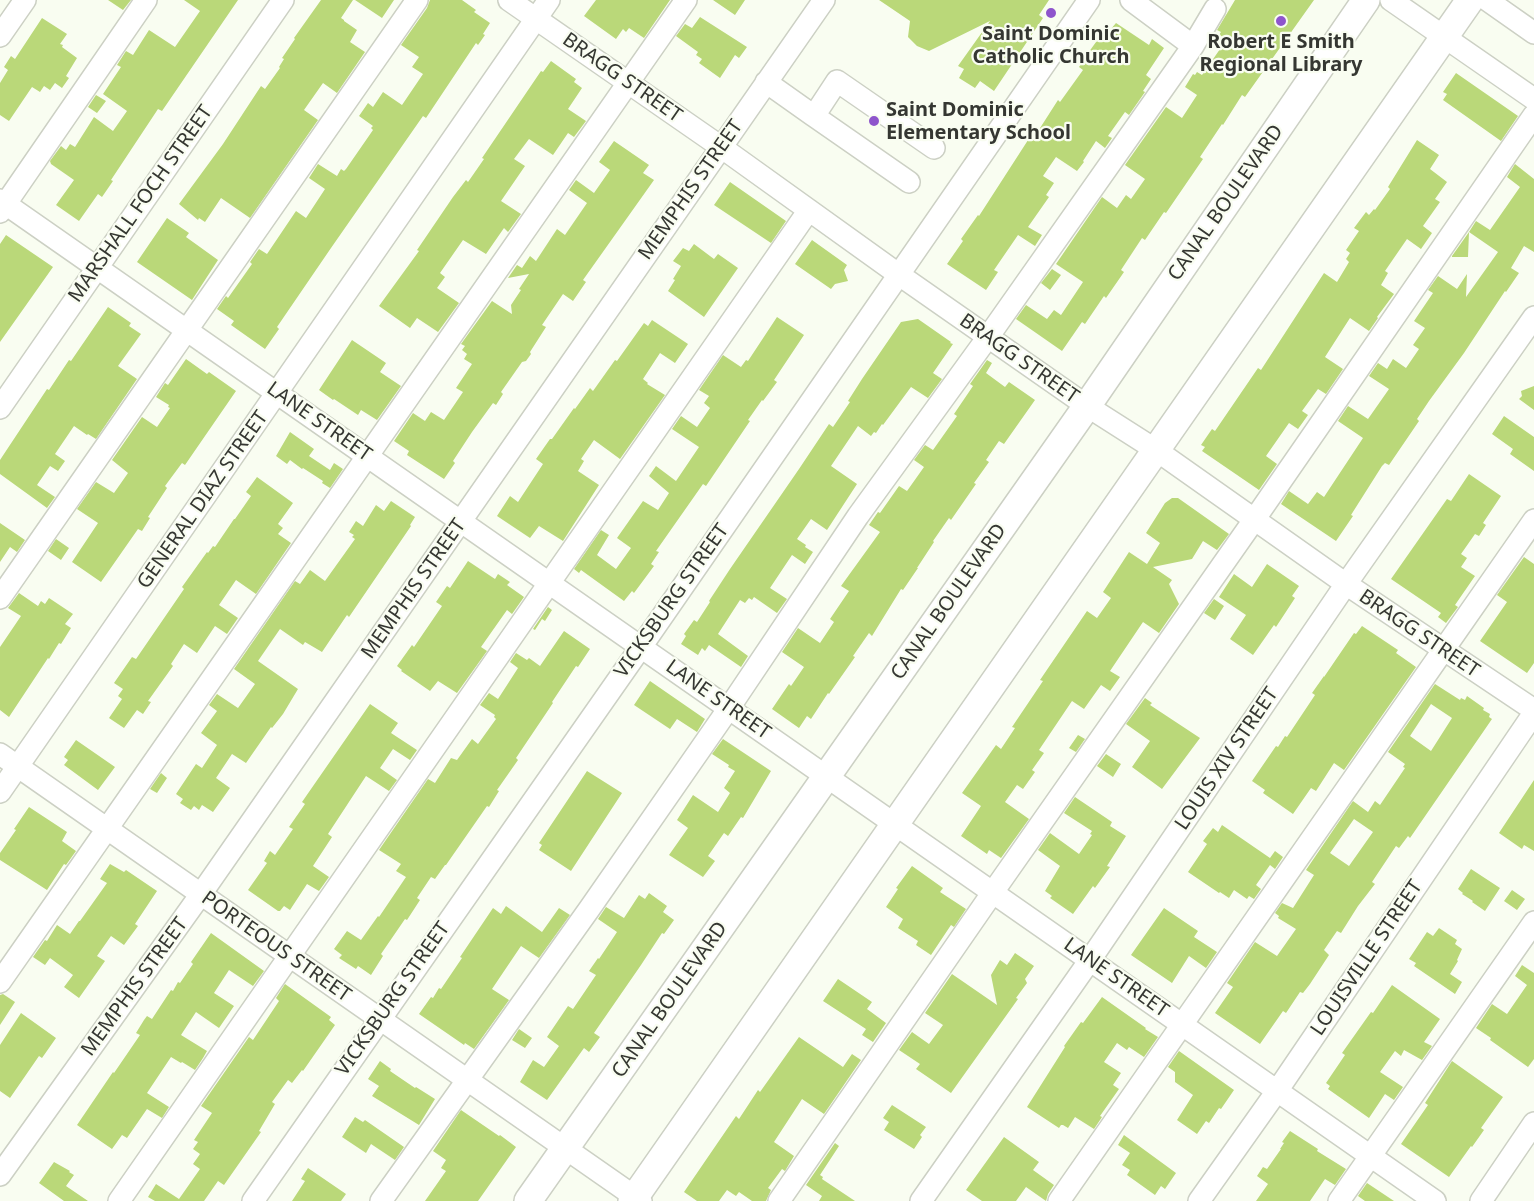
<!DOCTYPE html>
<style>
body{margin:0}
canvas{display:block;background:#f9fdf1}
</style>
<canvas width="1534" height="1201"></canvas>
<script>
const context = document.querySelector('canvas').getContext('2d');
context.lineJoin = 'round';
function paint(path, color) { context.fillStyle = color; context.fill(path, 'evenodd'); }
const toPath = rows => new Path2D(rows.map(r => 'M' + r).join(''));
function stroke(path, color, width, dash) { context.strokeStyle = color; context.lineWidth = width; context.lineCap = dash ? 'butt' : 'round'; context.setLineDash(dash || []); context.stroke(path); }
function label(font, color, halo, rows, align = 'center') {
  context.font = font + ' "Noto Sans",sans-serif'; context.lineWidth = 4.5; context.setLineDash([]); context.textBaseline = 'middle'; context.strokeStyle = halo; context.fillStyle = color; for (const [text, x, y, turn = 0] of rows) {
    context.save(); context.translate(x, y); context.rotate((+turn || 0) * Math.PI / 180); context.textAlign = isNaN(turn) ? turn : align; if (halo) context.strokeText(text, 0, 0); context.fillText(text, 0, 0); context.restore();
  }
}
const building = toPath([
 [108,0,131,0,123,10],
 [184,0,238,0,162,111,158,109,111,180,113,181,102,197,98,194,79,221,56,205,74,180,51,164,50,161,61,146,66,150,70,144,75,147,94,117,113,131,127,111,103,94,121,67,117,65,126,51,133,55,149,30,175,47,200,11],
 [321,0,353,0,341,18,344,20,344,21,357,30,350,42,365,52,337,93,323,83,304,110,318,120,250,218,221,198,205,222,199,218,198,220,179,204,223,144,261,86,265,89,280,68,279,67,284,59,282,58,295,39,294,38],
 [355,0,394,0,382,18],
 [430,0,462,0,476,10,474,12,490,23,483,34,485,35,478,45,476,43,426,118,423,116,331,248,277,327,279,329,265,349,231,325,234,321,217,309,226,296,228,298,252,264,250,262,259,249,267,254,296,211,306,218,325,189,309,178,318,164,337,176,341,169,344,171,346,169,373,130,371,128,373,126,359,116,368,103,373,107,383,92,402,105,423,74,412,67,419,57,401,45,427,8],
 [596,0,670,0,644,38,629,28,626,32,623,29,616,39,584,16],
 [713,0,745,0,735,15],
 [879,0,1049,0,1039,15,1043,18,994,91,980,81,975,88,959,78,964,69,958,66,990,21,929,51,917,46,908,37,910,21],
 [1235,0,1314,0,1245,97,1242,95,1223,125,1222,124,1200,157,1203,159,1166,213,1164,212,1145,240,1142,238,1121,270,1124,272,1106,298,1104,296,1085,324,1082,322,1062,351,1016,319,1026,305,1047,319,1054,310,1061,315,1083,282,1056,264,1102,197,1117,208,1126,195,1131,199,1145,179,1125,165,1166,107,1182,118,1197,95,1185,87,1193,74,1195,75,1197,72,1202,75,1227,39,1219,35,1221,32,1217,30],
 [700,17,747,47,739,58,735,55,720,78,699,63,702,59,696,55,698,52,676,36,685,24,692,28],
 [42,18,67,34,60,44,63,45,62,47,77,58,66,76,69,78,62,88,55,83,50,90,44,86,40,92,32,87,9,121,0,115,0,83,8,70,4,67,11,56,15,59],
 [1116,23,1149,45,1152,39,1164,48,1146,75,1151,79,1143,91,1145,92,1129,115,1125,112,1108,136,1112,138,1105,148,1096,141,1083,161,1084,162,1077,171,1056,157,1043,176,1054,183,1046,195,1049,197,1028,227,1042,235,1035,246,1018,235,994,270,998,272,986,290,947,264,963,241,961,239,978,215,979,216,1030,137,1033,139,1058,100,1060,102,1083,70,1079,67,1091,49,1106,28,1110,30],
 [551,61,576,79,574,82,582,88,568,109,586,121,574,137,568,133,553,155,529,139,514,159,525,166,501,201,521,214,508,232,504,228,486,254,463,240,440,273,445,277,437,288,459,303,438,332,417,318,410,328,379,306,419,251,417,250,453,197,466,180,468,182,484,159,482,158,541,71,543,72],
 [1456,73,1518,116,1501,141,1443,100,1447,94,1443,92],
 [96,95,106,101,97,113,88,107],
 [1417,140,1439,155,1430,169,1447,182,1435,199,1440,202,1423,226,1432,233,1421,249,1407,239,1385,271,1388,273,1381,285,1394,294,1377,317,1378,318,1369,331,1350,318,1325,357,1343,369,1326,394,1318,389,1302,411,1308,415,1298,429,1289,423,1266,456,1277,464,1259,490,1202,451,1205,447,1201,445,1212,429,1215,431,1258,368,1261,370,1324,273,1337,282,1349,262,1346,259,1350,253,1346,250,1359,231,1354,228,1366,212,1369,215,1374,209,1375,210,1390,189,1388,187],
 [614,141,649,165,643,173,654,180,583,280,586,282,573,301,563,294,542,325,546,327,530,352,531,354,526,361,522,362,501,392,503,394,496,405,493,403,472,432,453,461,455,463,444,479,407,455,409,451,394,441,413,413,425,421,431,412,444,420,463,392,456,388,472,364,464,359,467,354,462,350,465,346,461,344,492,301,512,314,511,305,521,290,519,289,529,274,508,278,517,265,522,268,530,256,536,261,557,229,565,235,587,203,569,190,576,180,594,193,610,170,599,162],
 [1515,164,1534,179,1534,252,1524,246,1511,268,1519,273,1506,292,1505,291,1464,353,1429,401,1417,419,1419,421,1389,465,1385,463,1382,466,1351,515,1353,516,1336,541,1281,504,1289,491,1308,504,1317,492,1324,497,1363,438,1338,421,1348,406,1368,419,1389,389,1369,376,1378,363,1387,369,1393,359,1406,368,1419,349,1413,345,1425,328,1414,321,1433,293,1428,290,1438,276,1457,289,1467,274,1466,297,1498,252,1469,232,1476,221,1490,230,1520,187,1507,177],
 [730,182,786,221,771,243,714,205],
 [167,218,189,233,186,237,218,260,192,300,137,262],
 [1469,232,1468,257,1452,257,1452,256],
 [6,235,53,267,0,342,0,244],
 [812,240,847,265,844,270,848,281,835,284,831,289,795,264],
 [694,244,714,259,718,254,738,268,704,317,668,291,675,280,673,279,681,266,673,261,683,248,689,251],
 [1052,269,1061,275,1050,290,1041,283],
 [108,307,131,323,129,326,141,334,118,366,137,379,96,439,88,434,87,435,74,426,55,454,65,461,58,471,50,466,37,485,55,497,47,508,0,474,0,460,47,389,49,390,69,360,71,361],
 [777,317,804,335,774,380,777,382,763,401,762,400,748,420,750,421,706,486,703,484,656,551,659,552,651,564,654,566,634,593,632,591,624,601,581,570,579,573,574,569,601,530,609,535,597,555,616,569,631,548,617,538,643,501,658,510,669,493,649,476,656,466,676,481,699,447,672,429,681,416,697,427,710,408,704,403,709,396,699,390,723,355,741,367,746,360,748,361],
 [918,319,951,342,950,343,953,344,933,373,942,379,928,398,911,387,883,425,882,424,876,433,874,432,871,436,858,426,831,466,857,484,827,530,811,519,797,539,806,545,805,547,813,552,805,564,792,555,770,588,787,599,777,613,754,597,752,600,749,598,745,603,740,600,718,634,748,656,741,667,709,645,705,651,702,648,698,655,681,644,686,636,684,634,694,620,697,622,710,602,709,601,730,569,799,469,829,424,833,427,850,402,848,401,862,379,901,322],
 [652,320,688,344,675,363,660,353,643,379,648,383,647,384,665,395,620,459,594,440,581,459,584,461,578,471,599,485,563,541,539,526,530,538,497,516,510,496,518,502,543,464,536,459,550,439,552,439,574,408,575,409,590,388,593,391,615,360,617,361,644,323,648,326],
 [352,340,386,363,380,372,401,386,377,420,361,410,358,415,334,399,333,400,319,390],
 [186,359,207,374,209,372,236,391,185,465,182,463,165,486,167,488,148,517,150,518,142,531,138,529,101,582,72,562,98,523,77,509,96,482,114,493,128,473,112,460,142,417,157,427,170,408,168,407,169,405,156,397,165,383,168,385],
 [987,360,992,363,986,373,1005,387,1009,382,1035,400,1004,444,999,441,986,460,989,462,974,483,976,484,951,520,949,518,933,541,934,542,917,568,918,568,903,590,901,589,872,636,869,633,853,656,855,657,829,694,828,693,811,719,807,716,799,728,772,709,789,684,791,686,804,667,782,652,798,628,820,643,834,622,830,619,849,591,841,586,880,532,869,525,878,512,880,513,899,486,907,491,924,467,914,460,925,445,933,450,957,416,954,414,973,386,970,384],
 [1534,386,1534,410,1519,399,1522,396,1521,391],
 [1504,416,1534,437,1534,471,1510,454,1513,449,1492,434],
 [290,432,314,449,309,456,330,470,334,463,343,469,330,488,322,483,323,481,303,468,302,469,290,460,287,464,276,456],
 [1469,474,1501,496,1483,523,1486,525,1479,536,1475,534,1461,554,1467,558,1461,567,1475,576,1455,605,1458,607,1446,623,1438,617,1441,613,1391,579,1447,499,1451,501],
 [257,477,293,503,278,524,283,528,278,534,291,543,256,594,236,580,219,605,238,618,227,634,215,626,197,653,184,644,171,664,173,666,148,701,151,702,143,714,137,710,124,728,109,718,122,699,118,696,123,689,114,683,132,657,136,659,184,589,182,587,207,552,208,553,213,546,215,547,234,519,235,519,251,496,246,492],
 [1172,498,1178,498,1229,534,1217,550,1203,541,1192,559,1153,567,1172,580,1169,584,1179,604,1159,633,1143,622,1110,671,1120,677,1110,691,1101,685,1084,709,1072,701,1039,750,1044,753,1032,770,1035,772,1023,789,1017,785,1005,802,1029,819,1001,858,989,850,987,854,961,836,981,806,962,793,996,745,1001,749,1015,728,1012,727,1043,681,1040,680,1087,611,1097,618,1111,598,1103,592,1129,552,1147,564,1160,543,1146,533,1165,503],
 [391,501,415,517,410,525,411,526,349,617,347,615,322,652,305,642,303,645,280,629,258,661,298,689,283,714,272,728,271,727,246,763,232,754,216,778,230,788,213,812,202,805,199,810,194,806,191,810,180,803,183,799,176,794,196,764,202,768,217,745,201,733,217,711,209,705,217,694,238,708,255,684,234,669,295,581,300,584,310,570,325,581,355,539,352,537,354,535,349,532,356,521,363,526,376,505,384,511],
 [0,523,25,540,17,552,10,547,0,562],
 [56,539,69,548,61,560,48,551],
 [1524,557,1534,564,1534,663,1527,673,1480,641,1507,602,1497,595],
 [468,561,495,579,498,574,510,582,507,585,524,597,512,614,507,610,481,647,487,651,457,693,438,681,430,691,401,671,402,670,397,666,412,645,414,647,442,606,436,602,447,586,450,588],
 [1267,564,1299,586,1292,596,1295,598,1276,627,1274,625,1253,655,1230,639,1246,615,1219,597,1234,574,1252,587],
 [19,593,38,606,41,601,45,604,49,598,73,614,65,624,71,628,61,644,59,643,49,659,48,658,9,717,0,710,0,647,21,616,8,608],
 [1214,599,1224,606,1215,620,1204,613],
 [548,607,552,610,545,621,542,619,535,630,533,629],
 [1362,626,1398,650,1396,653,1416,667,1344,770,1334,763,1316,791,1311,788,1293,814,1263,793,1265,790,1252,781,1276,746,1278,747,1285,736,1287,737,1315,695,1312,693,1324,676,1324,677,1354,633,1356,634],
 [564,631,590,649,578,667,576,666,552,702,553,703,516,758,518,760,497,790,499,791,489,807,487,806,446,865,445,865,435,879,431,877,417,898,420,900,407,920,405,919,381,954,383,956,371,975,358,966,356,969,339,958,342,955,334,949,347,931,361,940,378,916,379,917,406,877,396,871,401,864,379,850,428,779,435,783,451,758,457,760,472,739,478,744,496,719,494,717,495,715,480,705,489,693,498,699,518,668,510,662,516,653,527,660,529,658,540,666],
 [650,681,705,719,697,732,677,719,670,729,634,705],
 [1435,684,1460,700,1461,698,1465,700,1467,696,1484,708,1483,710,1490,714,1489,717,1492,719,1410,838,1408,836,1399,848,1396,846,1372,882,1375,884,1358,906,1341,933,1337,931,1324,950,1329,955,1310,984,1303,993,1300,992,1286,1013,1283,1011,1260,1044,1215,1013,1233,987,1227,983,1255,942,1277,956,1296,929,1278,918,1279,916,1275,913,1282,903,1293,908,1314,875,1306,870,1353,801,1368,812,1375,801,1380,805,1405,768,1403,767,1405,764,1388,752],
 [1431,704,1452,718,1431,751,1410,736],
 [1354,819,1373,832,1349,866,1330,853],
 [1145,698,1152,703,1150,705,1200,738,1162,789,1132,767,1150,741,1126,724],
 [370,704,398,723,391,733,417,750,410,760,393,749,380,768,397,780,389,791,366,776,328,834,332,837,313,866,329,877,319,891,307,884,290,910,284,906,280,911,278,911,248,890,267,863,264,861,270,851,275,855,293,829,289,827,305,804,302,802],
 [1078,735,1085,739,1076,752,1069,748],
 [723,739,771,771,743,818,741,817,728,836,724,833,708,856,715,861,703,877,669,855,688,828,677,820,693,795,718,812,730,793,724,788,735,771,728,767,729,765,712,754],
 [76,740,115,767,98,790,64,765,68,760,64,757],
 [1106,754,1121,764,1113,777,1097,766],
 [587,771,622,793,571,871,539,850,542,845,539,843],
 [161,773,167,778,157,793,150,789],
 [1534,780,1534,851,1524,845,1522,849,1499,833],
 [1075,797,1112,822,1110,826,1126,836,1107,866,1110,867,1095,888,1093,886,1073,914,1050,898,1052,896,1045,891,1060,866,1038,850,1050,833,1079,854,1092,835,1090,834,1092,831,1064,813],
 [29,807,67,832,62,841,76,851,66,865,64,864,47,890,0,860,0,853,16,830,14,829],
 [1222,825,1270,858,1275,851,1283,857,1275,869,1270,865,1256,885,1261,889,1254,899,1249,896,1247,899,1234,890,1229,898,1220,892,1219,893,1188,872,1207,844,1203,841,1213,828,1218,832],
 [110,864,124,872,126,870,157,891,135,924,138,926,124,945,111,936,97,956,105,961,79,998,64,987,73,975,50,958,45,965,33,957,45,940,47,941,57,925,70,934,79,921,80,921,107,883,100,879],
 [912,866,943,888,940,892,966,909,954,927,951,925,931,955,916,945,918,941,898,928,903,919,886,907,898,889,896,888],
 [1471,869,1500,888,1485,911,1472,902,1473,901,1462,894,1463,893,1458,889],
 [1512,890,1525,899,1517,910,1504,901],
 [649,893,667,906,663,912,674,920,664,934,662,933,641,965,594,1033,600,1037,589,1052,584,1048,547,1100,520,1082,533,1060,544,1067,559,1046,547,1037,568,1006,573,1009,596,975,589,971,598,958,599,959,617,932,598,919,606,907,624,918,639,895,645,899],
 [506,906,542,932,559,908,570,915,539,958,521,946,492,989,509,1000,474,1049,465,1043,464,1045,419,1014,431,997,433,998,439,988,441,989,462,958,460,957,493,908,501,914],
 [1164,908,1198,931,1194,937,1217,952,1206,968,1189,956,1172,983,1131,955],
 [1439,928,1457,940,1455,944,1462,949,1457,960,1458,961,1450,974,1462,982,1455,994,1414,966,1416,963,1409,959,1427,932,1433,936],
 [211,933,264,971,253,986,229,970,214,993,234,1006,219,1028,196,1012,181,1035,207,1051,203,1058,195,1070,182,1062,181,1063,171,1057,147,1093,169,1107,162,1118,147,1109,127,1138,122,1135,112,1149,77,1125,113,1072,114,1073,140,1035,136,1033,144,1020,147,1016,152,1019,171,990,173,991,178,982,180,983,193,964,191,962],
 [1015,953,1034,966,1025,979,1027,983,1016,998,1018,999,951,1093,916,1069,920,1064,899,1050,912,1032,929,1044,943,1025,925,1013,952,974,997,1005,991,975,1000,960,1007,965],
 [1522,965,1534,973,1534,1059,1528,1067,1490,1040,1491,1038,1476,1028,1492,1004,1507,1014,1527,985,1515,976],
 [838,979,872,1002,867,1009,886,1023,873,1042,862,1035,866,1029,823,1001],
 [285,984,331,1017,329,1020,335,1025,303,1071,302,1070,292,1083,288,1080,272,1102,275,1104,259,1131,261,1132,224,1185,218,1181,204,1201,155,1201,148,1197,156,1184,179,1199,200,1169,193,1164,200,1154,193,1149,198,1142,194,1140,212,1113,201,1106,249,1037,253,1040,279,1001,276,998],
 [1392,985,1440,1019,1424,1042,1432,1046,1422,1060,1404,1050,1401,1056,1395,1051,1380,1072,1403,1087,1394,1100,1385,1094,1369,1118,1328,1089,1330,1086,1326,1083,1345,1055,1342,1053,1371,1012,1373,1013],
 [3,994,15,1002,0,1025,0,995],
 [1102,997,1146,1028,1145,1029,1158,1037,1144,1057,1129,1047,1127,1050,1117,1043,1104,1062,1121,1073,1113,1085,1119,1089,1100,1116,1102,1117,1094,1129,1075,1117,1068,1128,1063,1125,1061,1125,1059,1128,1027,1107,1065,1047,1064,1046,1081,1022,1083,1023],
 [21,1013,56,1038,42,1058,39,1056,10,1098,0,1091,0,1045],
 [519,1029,532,1038,525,1048,512,1040],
 [799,1037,843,1067,852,1054,861,1060,824,1114,802,1099,774,1142,794,1156,785,1171,782,1169,768,1188,771,1190,766,1201,752,1201,739,1192,736,1196,727,1190,719,1201,697,1201,684,1192,736,1116,739,1119,758,1090,760,1092],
 [1179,1051,1234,1090,1221,1109,1219,1108,1209,1123,1206,1121,1197,1134,1177,1120,1193,1095,1175,1082,1175,1072,1168,1067],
 [380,1061,391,1069,390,1071,415,1088,416,1087,435,1099,419,1125,372,1096,379,1086,368,1079],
 [1452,1061,1503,1097,1481,1128,1484,1130,1472,1147,1471,1146,1449,1177,1401,1144,1428,1105,1425,1103],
 [892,1105,926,1127,920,1135,922,1137,914,1149,884,1130,889,1122,883,1118],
 [461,1110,499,1136,500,1135,516,1147,478,1201,425,1201,446,1171,441,1168,446,1160,433,1151],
 [355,1117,363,1122,365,1120,404,1147,395,1160,371,1144,366,1153,342,1137],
 [1290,1131,1318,1149,1317,1151,1346,1169,1335,1185,1325,1179,1310,1201,1256,1201,1268,1184,1257,1176,1263,1167,1267,1169,1281,1149,1280,1149,1284,1143,1282,1142],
 [1124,1135,1176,1173,1165,1189,1161,1186,1155,1195,1127,1175,1130,1170,1122,1165,1130,1153,1118,1145],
 [1004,1137,1039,1162,1033,1170,1054,1185,1048,1194,1046,1201,1026,1187,1016,1201,982,1201,966,1190],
 [835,1143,839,1146,820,1175,823,1177,822,1179,855,1201,819,1201,822,1196,806,1185],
 [54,1162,70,1171,69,1172,74,1175,66,1186,88,1201,64,1201,39,1183],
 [308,1168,346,1194,341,1201,292,1201,305,1181,301,1179],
 [1367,1183,1394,1201,1365,1201,1358,1196]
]);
const minor = toPath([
 [509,0,721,147,898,274,1087,406,1156,450,1346,584,1534,710],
 [1131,0,1193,46],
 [1391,0,1534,99],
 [1487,0,1534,33],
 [0,36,25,0],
 [766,82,814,116,837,81,934,148],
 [814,116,909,182],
 [0,200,1435,1201],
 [0,212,146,0],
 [0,408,283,0],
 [0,598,417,0],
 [0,754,641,1201],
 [0,792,549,0],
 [0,982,686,0],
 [0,1175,201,894,824,0],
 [119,1201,809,210],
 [253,1201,641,647,1089,0],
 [381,1201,590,908,729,708,858,516,988,337,1193,46,1215,9],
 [779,1201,993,892,1254,520,1534,115],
 [921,1201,1090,960,1346,584,1534,317],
 [1059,1201,1534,520],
 [1199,1201,1277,1091,1534,713],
 [1339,1201,1534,922],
 [1481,1201,1534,1123]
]);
const major = toPath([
 [528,1201,1087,406,1366,0],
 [632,1201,1470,0]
]);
const markers = [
 [1051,13,6,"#8e55cc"],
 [1281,21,6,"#8e55cc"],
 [874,121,6,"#8e55cc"]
];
const poiNames = [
 ["Saint Dominic",1051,34],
 ["Catholic Church",1051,57],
 ["Robert E Smith",1281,42],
 ["Regional Library",1281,65],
 ["Saint Dominic",886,110,"left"],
 ["Elementary School",886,133,"left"]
];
const streetNames = [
 ["BRAGG STREET",622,78,35],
 ["MEMPHIS STREET",691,190,-55],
 ["CANAL BOULEVARD",1226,203,-55],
 ["MARSHALL FOCH STREET",141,204,-55],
 ["BRAGG STREET",1019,359,35],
 ["LANE STREET",319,422,35],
 ["GENERAL DIAZ STREET",203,500,-55],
 ["MEMPHIS STREET",414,589,-55],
 ["VICKSBURG STREET",672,601,-55],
 ["CANAL BOULEVARD",949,602,-55],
 ["BRAGG STREET",1419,634,34],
 ["LANE STREET",718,700,35],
 ["LOUIS XIV STREET",1227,759,-56],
 ["PORTEOUS STREET",276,947,35],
 ["LOUISVILLE STREET",1367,958,-56],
 ["LANE STREET",1116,978,35],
 ["MEMPHIS STREET",135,987,-54],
 ["VICKSBURG STREET",393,999,-55],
 ["CANAL BOULEVARD",670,1000,-55]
];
paint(building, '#bad879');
stroke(minor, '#ccd0c4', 24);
stroke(major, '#ccd0c4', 30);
stroke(minor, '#fff', 21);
stroke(major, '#fff', 27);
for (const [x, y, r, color] of markers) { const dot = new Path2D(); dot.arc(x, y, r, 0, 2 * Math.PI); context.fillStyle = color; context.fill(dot); stroke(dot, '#f9fdf1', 2); }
label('bold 20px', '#353732', '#f9fdf1', poiNames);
label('20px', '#353732', '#f9fdf1', streetNames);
</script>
